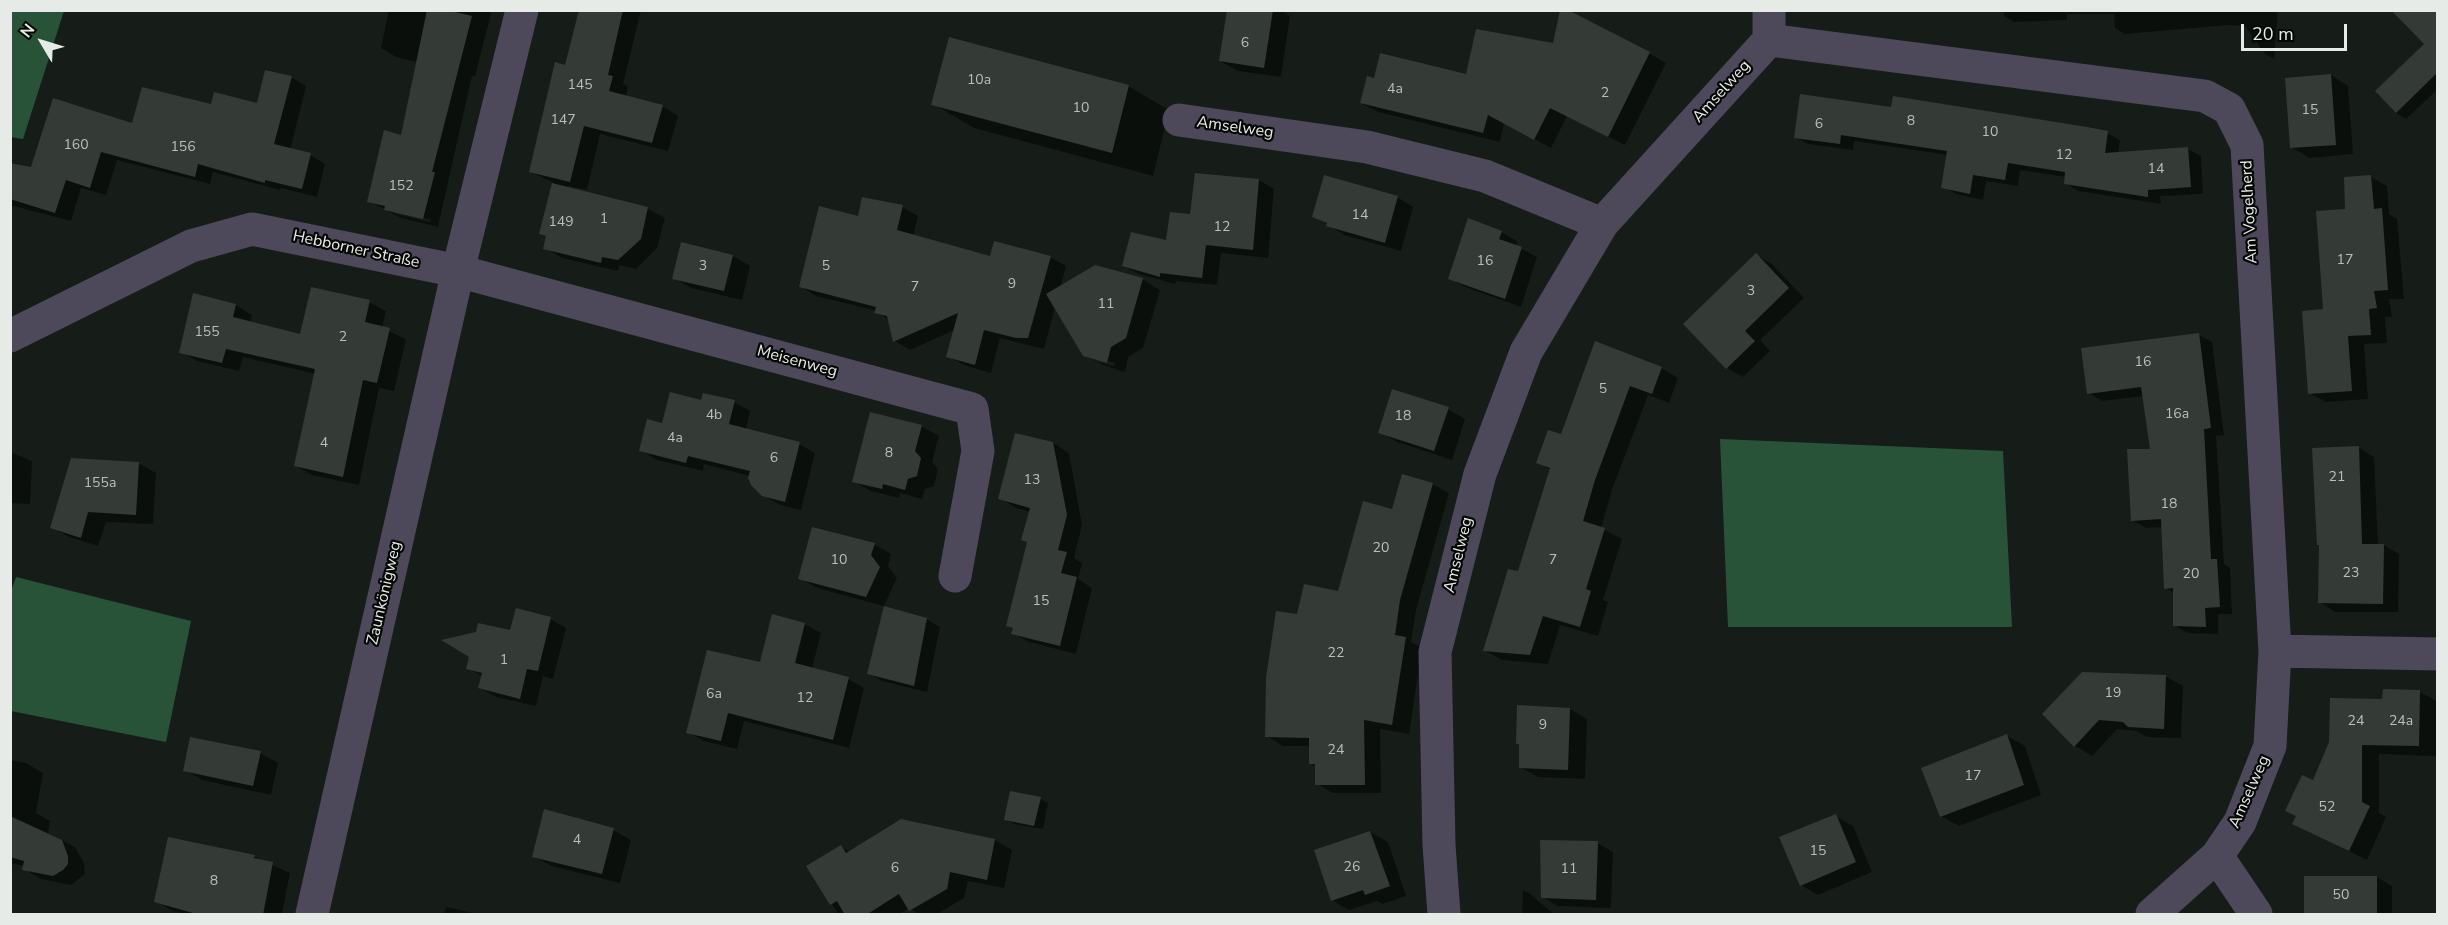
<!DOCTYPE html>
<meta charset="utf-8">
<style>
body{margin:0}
#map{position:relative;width:2448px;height:925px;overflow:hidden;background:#161d18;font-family:"Nunito Sans",sans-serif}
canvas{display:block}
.frame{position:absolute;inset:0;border:12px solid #e7ebe8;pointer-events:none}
.north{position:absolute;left:12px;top:12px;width:60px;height:60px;-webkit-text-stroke:4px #050705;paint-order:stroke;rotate:308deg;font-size:16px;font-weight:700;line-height:24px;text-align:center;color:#e7ebe8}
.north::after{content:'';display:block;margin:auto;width:21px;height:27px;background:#e7ebe8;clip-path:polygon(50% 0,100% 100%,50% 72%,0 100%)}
.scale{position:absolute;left:2241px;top:24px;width:106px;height:27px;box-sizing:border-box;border:3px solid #e7ebe8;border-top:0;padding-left:8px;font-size:18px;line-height:21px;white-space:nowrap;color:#e7ebe8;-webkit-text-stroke:4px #050705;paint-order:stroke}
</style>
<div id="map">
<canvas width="2448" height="925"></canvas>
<div class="frame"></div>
<div class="north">N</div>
<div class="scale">20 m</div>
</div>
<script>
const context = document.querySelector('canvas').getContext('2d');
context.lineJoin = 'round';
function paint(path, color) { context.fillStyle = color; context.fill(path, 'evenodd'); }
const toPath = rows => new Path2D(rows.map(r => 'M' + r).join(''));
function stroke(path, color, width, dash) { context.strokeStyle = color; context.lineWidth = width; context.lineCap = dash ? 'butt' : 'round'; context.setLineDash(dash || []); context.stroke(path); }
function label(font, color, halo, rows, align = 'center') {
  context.font = font + ' "Nunito Sans",sans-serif'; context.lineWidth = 4.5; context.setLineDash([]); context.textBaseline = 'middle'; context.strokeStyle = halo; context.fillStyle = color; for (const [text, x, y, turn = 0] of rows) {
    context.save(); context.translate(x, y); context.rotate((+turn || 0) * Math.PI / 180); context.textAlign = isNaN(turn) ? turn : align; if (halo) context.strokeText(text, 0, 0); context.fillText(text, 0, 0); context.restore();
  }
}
const forest = toPath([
 [10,11,64,11,23,139,11,137],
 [1720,439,2003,451,2012,627,1728,627],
 [16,577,191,621,166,742,11,711,10,594]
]);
const shadow = toPath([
 [389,10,492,10,475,76,472,76,438,227,401,218,369,201,402,136,420,63,396,57,381,48],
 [392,210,431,220,430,222,396,214],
 [580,10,641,10,623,84,628,87,626,97,662,106,678,116,668,151,600,134,587,190,568,186,567,189,648,209,665,218,657,248,636,269,619,265,618,271,562,258,545,248,547,237,541,233,554,183,531,172,566,66],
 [1228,10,1281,10,1290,16,1281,77,1238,71,1220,61],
 [1994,10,2278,10,2274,59,2265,54,2245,26,2228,25,2125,34,2115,28,2114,14,2067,14,2067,20,2014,22,2004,16,2004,13],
 [2438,10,2438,89,2406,119,2396,113,2377,91,2425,44],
 [1649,53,1666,63,1625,145,1567,116,1551,148,1504,123,1500,142,1378,112,1361,103,1375,79,1467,76],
 [2331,75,2348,86,2353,154,2309,158,2291,147],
 [291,77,306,86,290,150,310,155,325,164,317,197,281,188,280,190,213,172,210,184,117,160,106,195,81,188,71,221,10,205,10,164,32,169,133,124,212,105,258,105],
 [1128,86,1169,110,1153,176,974,128,933,104],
 [1893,108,2107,133,2120,140,2118,154,2188,149,2201,156,2203,194,2160,196,2161,204,2078,191,2065,183,2066,177,2020,170,2018,186,1986,181,1983,200,1956,194,1943,187,1948,155,1854,141,1853,150,1808,144,1795,137],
 [2371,177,2387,186,2389,214,2397,219,2404,299,2389,299,2392,317,2385,317,2387,343,2364,344,2368,399,2326,402,2309,393,2325,311,2346,210],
 [1259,180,1274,189,1268,258,1221,253,1217,285,1176,281,1175,284,1139,274,1124,266,1167,242],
 [1397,197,1413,207,1401,251,1344,235,1314,216],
 [902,207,918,216,913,236,991,258,1050,257,1066,266,1060,288,1142,279,1160,290,1143,348,1128,357,1125,372,1103,365,1085,355,1055,307,1044,349,1000,338,991,373,964,365,948,356,955,330,910,350,895,341,889,320,877,311,816,296,800,286,859,218],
 [1096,358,1115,363,1114,366,1096,361],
 [1501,232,1517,241,1516,246,1537,257,1521,307,1465,287,1449,278],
 [1756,255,1772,264,1804,298,1760,340,1770,351,1743,377,1727,368],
 [733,256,750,266,742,300,691,288,674,278],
 [369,302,386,311,382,328,406,339,394,391,379,388,359,485,312,475,296,466,316,374,243,357,239,371,197,361,181,352,236,305,252,315,250,323,301,335],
 [2199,335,2212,342,2224,435,2216,436,2224,564,2230,568,2232,614,2218,614,2218,634,2188,633,2175,626,2175,593,2166,588,2163,527,2146,528,2132,520,2152,450,2144,396,2102,401,2089,393],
 [1596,343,1661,368,1678,378,1669,403,1648,395,1612,490,1601,528,1622,539,1603,600,1608,602,1598,636,1560,625,1548,664,1502,660,1484,650,1519,573,1551,470,1538,463,1561,436],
 [702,402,734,402,750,411,746,430,799,444,815,453,801,510,780,505,763,495,750,476,704,464,703,471,657,460,641,450,663,425],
 [1448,409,1465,419,1452,460,1397,442,1380,432],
 [921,426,939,436,932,462,938,469,934,486,925,489,922,499,900,493,899,498,871,491,853,481],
 [1053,443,1069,453,1082,525,1074,558,1082,563,1078,579,1092,588,1076,654,1029,642,1013,633,1014,629,1007,625,1028,543,1023,540,1031,512,1016,508,1000,498],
 [2358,447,2374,457,2378,545,2384,545,2399,554,2398,612,2335,612,2320,602],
 [10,452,32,461,30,504,10,503],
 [138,463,156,473,153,524,106,522,98,546,69,537,51,527],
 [1432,484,1449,493,1416,610,1411,642,1422,648,1409,734,1380,729,1381,793,1333,793,1317,784,1317,767,1310,763,1310,746,1283,746,1267,736,1298,616,1339,593,1394,511],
 [874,544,891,554,888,566,897,578,884,606,817,588,800,578],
 [550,619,566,628,553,679,543,676,536,706,496,697,480,688,483,677,468,668,511,632],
 [926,619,940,627,927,692,882,681,868,673],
 [804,624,821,633,812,669,848,679,864,688,849,748,744,721,737,749,704,741,688,732],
 [2165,676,2183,686,2181,738,2147,737,2137,731,2117,729,2092,756,2075,746,2044,714],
 [2384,691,2420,692,2438,702,2436,756,2379,754,2379,813,2386,817,2367,860,2294,824,2314,782,2384,701],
 [1570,709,1587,719,1585,779,1538,777,1520,767,1521,745,1518,743],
 [2007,736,2025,746,2041,795,1959,826,1941,816],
 [260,753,278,763,271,795,202,780,185,770],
 [10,760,26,763,43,773,36,813,50,821,48,833,75,847,84,863,85,874,71,885,41,879,24,869,24,866,10,863],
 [1040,799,1048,803,1043,829,1014,824,1006,819],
 [1835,816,1853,826,1872,872,1818,895,1801,885],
 [613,830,631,840,620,883,551,866,533,856],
 [1370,832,1388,842,1406,896,1383,904,1377,901,1349,910,1332,900],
 [169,839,255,857,290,873,282,914,186,914,173,911,156,901],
 [995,840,1012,850,1004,888,968,881,964,898,937,914,919,914,910,908,899,914,838,914,809,866,841,847,850,852],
 [1597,843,1613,852,1611,908,1557,906,1542,897],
 [2377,877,2392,886,2392,914,2306,914],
 [1523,890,1530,894,1554,914,1522,914],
 [446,907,478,914,444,914]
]);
const building = toPath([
 [427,10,446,10,472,16,432,172,435,172,423,219,384,210,385,206,367,202,384,130,401,135],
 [579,10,623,10,608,75,613,76,609,91,663,105,652,143,584,126,570,182,529,172,555,62,565,65],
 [1227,10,1273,10,1264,68,1219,61],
 [1560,10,1568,10,1650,52,1608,137,1550,108,1534,140,1488,115,1483,133,1360,103,1367,76,1374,78,1380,53,1466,74,1476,29,1553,43],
 [2391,10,2438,10,2438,72,2396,113,2375,91,2424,44],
 [949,37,1129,85,1112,153,931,105],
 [265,70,292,76,274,144,311,153,302,189,265,180,265,183,198,164,195,177,101,152,90,188,66,180,55,213,10,199,10,163,31,167,53,98,132,123,142,87,211,104,214,92,257,103],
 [2331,74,2336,145,2290,148,2285,78],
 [1800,94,1891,107,1893,96,2087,127,2108,131,2105,153,2188,147,2191,187,2148,190,2148,197,2064,184,2065,172,2008,163,2005,180,1973,175,1970,194,1941,188,1947,151,1841,135,1840,144,1794,138],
 [1195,173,1259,179,1253,250,1206,245,1202,278,1160,273,1160,277,1122,266,1131,232,1166,240,1170,212,1190,214],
 [1324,175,1398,196,1385,243,1326,226,1327,223,1312,217],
 [2371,175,2374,209,2382,208,2388,290,2374,291,2377,308,2369,309,2371,335,2348,336,2352,391,2308,394,2302,311,2323,309,2316,211,2345,209,2344,177],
 [552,183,648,207,641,239,618,260,602,257,601,263,543,249,546,236,539,234],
 [862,197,903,205,897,230,990,256,994,241,1051,256,1028,338,1016,338,984,330,975,365,946,357,958,313,893,342,887,316,874,313,876,307,799,287,819,206,858,216],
 [1468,218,1502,231,1499,239,1522,247,1505,299,1448,279],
 [681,242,733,255,724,291,672,279],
 [1756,253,1789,288,1745,331,1755,341,1726,369,1683,324],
 [1095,265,1143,278,1126,338,1111,347,1107,363,1083,356,1046,294],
 [311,287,370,300,365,322,390,328,377,383,363,380,343,477,294,466,315,369,226,349,222,363,179,353,193,293,236,304,233,317,300,334],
 [2199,333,2211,428,2204,429,2211,559,2217,559,2220,607,2205,608,2206,627,2173,626,2173,588,2164,589,2161,519,2131,521,2127,449,2150,449,2141,387,2087,394,2081,348],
 [1595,341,1662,367,1652,394,1630,386,1595,480,1583,521,1605,528,1586,589,1591,591,1580,627,1543,616,1530,655,1483,651,1508,569,1518,571,1550,468,1536,463,1548,430,1561,434],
 [1392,389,1449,407,1434,451,1378,433],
 [670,392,701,400,703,393,735,400,729,424,800,442,785,502,762,496,751,485,748,478,750,471,688,456,686,463,639,451,647,419,662,423],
 [870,412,922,425,915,451,921,458,917,476,908,479,905,490,883,484,882,489,852,482],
 [1015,433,1053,442,1067,515,1058,550,1067,552,1061,573,1077,577,1060,646,1011,634,1013,628,1006,626,1027,542,1021,540,1030,508,998,499],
 [2359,446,2362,544,2384,544,2383,604,2318,603,2319,545,2317,545,2312,448],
 [71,458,139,462,136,515,88,512,81,538,50,528],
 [1402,474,1433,483,1400,600,1395,635,1406,637,1392,725,1364,720,1365,785,1315,785,1315,764,1309,764,1309,738,1265,737,1266,678,1276,611,1297,614,1304,584,1338,591,1363,501,1392,509],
 [812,527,875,543,871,555,880,567,866,597,798,579],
 [884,606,927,618,914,686,867,674],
 [516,608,551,617,538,671,527,669,520,699,478,688,482,673,466,669,469,657,441,640,476,632,478,623,510,630],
 [772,614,805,623,795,663,849,677,833,740,728,713,721,741,686,733,707,650,760,662],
 [2082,672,2166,675,2164,729,2128,727,2123,722,2099,720,2074,747,2042,714],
 [2383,689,2420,690,2419,746,2362,745,2362,802,2370,806,2349,851,2292,824,2296,816,2285,811,2302,775,2313,780,2329,742,2330,698,2382,699],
 [1517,705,1570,708,1568,770,1519,768,1519,744,1516,744],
 [2007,734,2024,785,1940,817,1921,768],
 [190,737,261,751,253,786,183,771],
 [1010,791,1041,797,1034,826,1004,820],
 [544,809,614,828,602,874,532,857],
 [1836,814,1856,862,1800,886,1779,837],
 [10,816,62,840,68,856,68,864,63,870,53,876,22,870,24,861,10,857],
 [901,819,995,839,987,880,950,872,947,889,909,911,899,894,866,915,845,915,837,901,830,905,806,866,841,845,846,853],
 [1370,831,1390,886,1365,895,1363,890,1331,901,1314,850],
 [168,837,255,855,254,858,273,862,263,915,200,915,154,902],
 [1540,840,1598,841,1596,900,1541,898],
 [2304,876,2377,876,2377,915,2304,915]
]);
const minor = toPath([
 [1769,10,1769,40,2205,96,2229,109,2247,145,2275,651,2438,654],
 [1179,120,1367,147,1485,176,1602,224],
 [10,336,191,246,252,229,458,271,972,409,978,451,955,576],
 [2217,856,2256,914],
 [312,914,458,271,522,10],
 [1444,914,1439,845,1435,652,1480,474,1526,352,1602,224,1769,40],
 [2152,914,2217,856,2240,822,2270,746,2275,651]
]);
const numberNames = [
 ["6",1245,44],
 ["10a",979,81],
 ["145",580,86],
 ["4a",1395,90],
 ["2",1605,94],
 ["10",1081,109],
 ["15",2310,111],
 ["147",563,121],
 ["8",1911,122],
 ["6",1819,125],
 ["10",1990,133],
 ["160",76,146],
 ["156",183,148],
 ["12",2064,156],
 ["14",2156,170],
 ["152",401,187],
 ["14",1360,216],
 ["1",604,220],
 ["149",561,223],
 ["12",1222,228],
 ["17",2345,261],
 ["16",1485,262],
 ["3",703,267],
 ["5",826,267],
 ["9",1012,285],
 ["7",915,288],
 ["3",1751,292],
 ["11",1106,305],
 ["155",207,333],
 ["2",343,338],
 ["16",2143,363],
 ["5",1603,390],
 ["16a",2177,415],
 ["4b",714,416],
 ["18",1403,417],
 ["4a",675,439],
 ["4",324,444],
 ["8",889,454],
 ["6",774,459],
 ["21",2337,478],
 ["13",1032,481],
 ["155a",100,484],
 ["18",2169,505],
 ["20",1381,549],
 ["10",839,561],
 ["7",1553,561],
 ["23",2351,574],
 ["20",2191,575],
 ["15",1041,602],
 ["22",1336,654],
 ["1",504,661],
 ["19",2113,694],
 ["6a",714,695],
 ["12",805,699],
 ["24",2356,722],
 ["24a",2401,722],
 ["9",1543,726],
 ["24",1336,751],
 ["17",1973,777],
 ["52",2327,808],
 ["4",577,841],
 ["15",1818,852],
 ["26",1352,868],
 ["6",895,869],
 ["11",1569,870],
 ["8",214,882],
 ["50",2341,896]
];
const streetNames = [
 ["Amselweg",1722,92,-48],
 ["Amselweg",1235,128,8],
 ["Am Vogelherd",2250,212,-93],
 ["Hebborner Straße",356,250,12],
 ["Meisenweg",797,362,15],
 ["Amselweg",1459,555,-76],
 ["Zaunkönigweg",385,593,-77],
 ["Amselweg",2250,792,-66]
];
paint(forest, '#285339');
paint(shadow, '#0007');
paint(building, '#343b36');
stroke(minor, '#4d495a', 33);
label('14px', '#babfbc', null, numberNames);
label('16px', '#e7ebe8', '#050705', streetNames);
</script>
